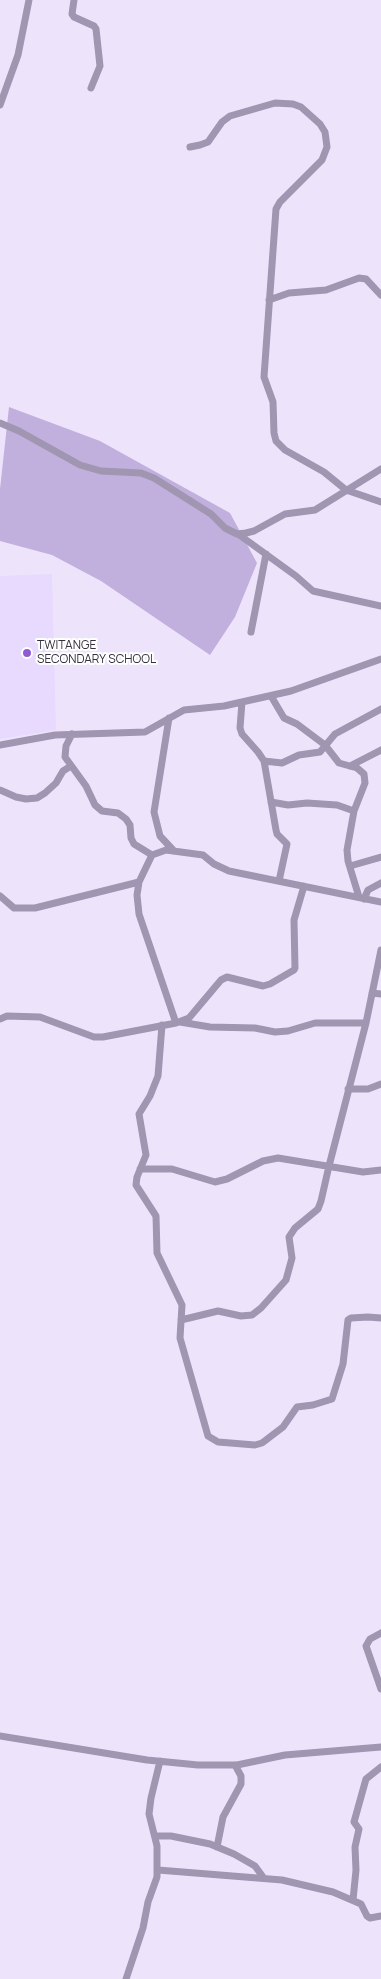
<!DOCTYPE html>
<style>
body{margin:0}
canvas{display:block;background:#ede4fc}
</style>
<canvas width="381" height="1979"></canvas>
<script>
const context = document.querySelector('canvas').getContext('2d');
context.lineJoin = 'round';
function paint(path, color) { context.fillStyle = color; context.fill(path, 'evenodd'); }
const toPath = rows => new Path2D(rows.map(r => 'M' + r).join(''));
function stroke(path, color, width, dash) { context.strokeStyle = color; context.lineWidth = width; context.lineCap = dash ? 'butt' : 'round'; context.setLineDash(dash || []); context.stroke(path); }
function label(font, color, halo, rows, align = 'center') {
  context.font = font + ' Manrope,sans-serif'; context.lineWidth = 4; context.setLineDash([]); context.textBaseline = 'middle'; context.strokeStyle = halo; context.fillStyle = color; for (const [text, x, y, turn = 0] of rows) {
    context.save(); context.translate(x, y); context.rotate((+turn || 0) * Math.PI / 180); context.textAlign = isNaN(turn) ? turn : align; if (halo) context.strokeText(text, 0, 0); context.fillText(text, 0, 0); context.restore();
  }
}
const built = toPath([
 [52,574,56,730,0,739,0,576]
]);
const green = toPath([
 [9,407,100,441,230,513,257,563,235,617,210,655,101,581,52,555,0,541,0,489]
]);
const minor = toPath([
 [74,0,72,14,74,17,94,26,96,29,100,66,91,88],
 [0,105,18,55,29,0],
 [190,147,200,145,208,142,222,122,230,116,275,103,293,104,301,107,320,124,325,132,327,147,322,160,280,202,276,209,264,377,273,402,274,433,276,441,285,450,324,472,346,490,381,502],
 [269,300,289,293,326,290,359,278,366,279,381,295],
 [0,423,19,431,80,465,101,471,141,473,154,478,211,514,225,528,237,534,246,533,254,531,285,514,315,510,381,469],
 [238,534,296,576,313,591,381,606],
 [251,632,266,554],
 [271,696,284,718,297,724,325,745,339,763,357,768,364,774,365,783,354,811,347,850,348,861,359,897],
 [242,702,240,728,242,734,258,752,264,761,276,830,277,834,287,844,279,881],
 [169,718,154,812,160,836,174,851],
 [72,734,66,746,65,757,86,786,95,805,102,811,118,813,126,819,130,825,131,838,134,844,152,855],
 [0,745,55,735,145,732,184,710,224,706,291,691,381,659],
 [264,761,282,763,299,755,320,752,335,734,381,709],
 [350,766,381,750],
 [0,790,16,797,26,799,37,798,45,793,56,783,63,771,71,766],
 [271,802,288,805,307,803,337,805,354,811],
 [350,866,381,857],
 [0,896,14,908,35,908,139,882],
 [364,899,368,890,381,883],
 [372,993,381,994],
 [0,1019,7,1016,40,1017,94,1037,103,1037,176,1023,189,1018,221,980,227,977,263,986,270,984,294,970,295,968,294,920,304,886],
 [180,1022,210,1027,255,1028,275,1032,288,1031,315,1023,366,1023],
 [176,1023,139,914,137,895,139,882,152,855,166,850,203,855,214,864,229,871,381,902],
 [162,1025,158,1076,150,1096,139,1114,146,1155,137,1177,136,1185,156,1216,157,1253,182,1305,180,1338,208,1436,218,1442,255,1445,262,1443,283,1427,297,1407,313,1405,332,1399,343,1364,348,1320,351,1318,368,1317,381,1318],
 [348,1089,368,1089,381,1084],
 [140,1169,172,1169,215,1182,227,1179,263,1161,278,1158,363,1172,381,1170],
 [181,1320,218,1311,241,1316,252,1315,261,1308,286,1280,292,1258,289,1237,295,1228,318,1209,321,1201,329,1166,366,1023,381,950],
 [381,1633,370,1639,366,1646,381,1689],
 [0,1736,147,1760,198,1765,237,1765,285,1755,381,1747],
 [155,1836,171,1836,210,1844,234,1854,255,1866,263,1877],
 [217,1847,223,1817,241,1784,241,1776,235,1765],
 [158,1870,282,1880,333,1892,361,1904,367,1916,370,1918,381,1916],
 [353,1900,356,1870,355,1847,359,1829,354,1822,366,1779,381,1767],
 [126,1979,143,1928,148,1902,157,1877,157,1846,149,1814,151,1798,160,1761]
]);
const markers = [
 [27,653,5,"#905ad2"]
];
const poiNames = [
 ["TWITANGE",37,646],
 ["SECONDARY SCHOOL",37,660]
];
paint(built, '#e7dafe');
paint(green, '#c1afde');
stroke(minor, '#a096b1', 7);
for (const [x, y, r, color] of markers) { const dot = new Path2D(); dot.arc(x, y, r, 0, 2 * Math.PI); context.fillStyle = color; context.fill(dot); stroke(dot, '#fff', 2); }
label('12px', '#35313c', '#fff', poiNames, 'left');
</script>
